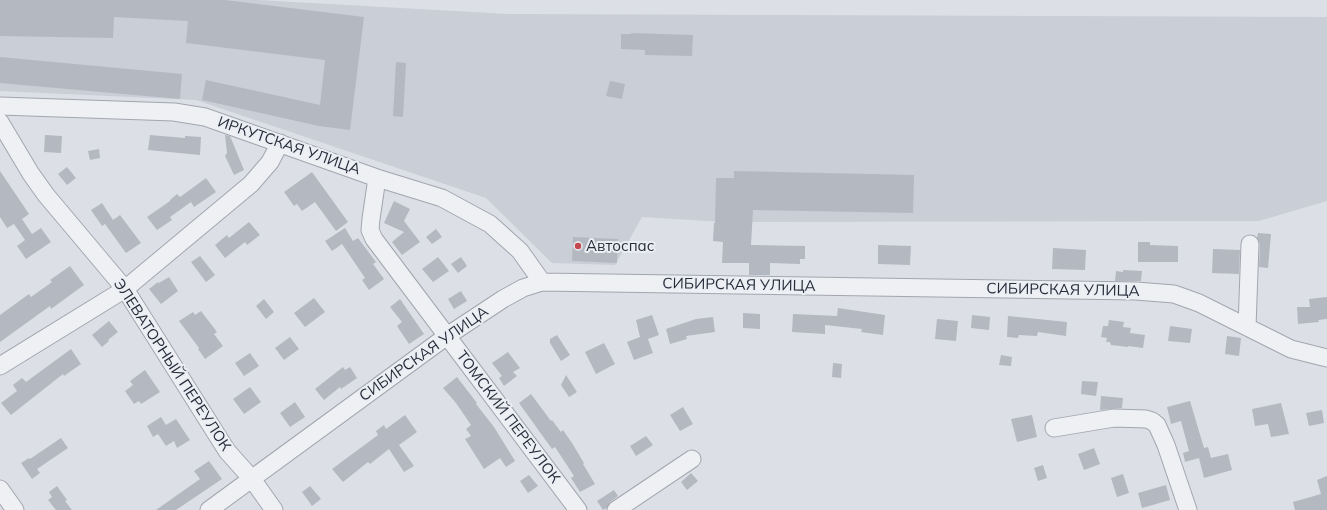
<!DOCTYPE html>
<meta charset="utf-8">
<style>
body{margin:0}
canvas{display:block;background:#dcdfe5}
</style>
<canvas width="1327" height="510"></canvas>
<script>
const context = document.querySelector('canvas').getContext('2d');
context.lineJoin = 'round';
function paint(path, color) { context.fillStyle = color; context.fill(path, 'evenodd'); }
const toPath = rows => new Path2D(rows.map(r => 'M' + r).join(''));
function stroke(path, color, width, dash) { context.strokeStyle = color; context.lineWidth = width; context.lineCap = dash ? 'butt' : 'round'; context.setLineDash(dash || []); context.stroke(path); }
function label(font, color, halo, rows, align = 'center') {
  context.font = font + ' Mulish,sans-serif'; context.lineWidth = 4; context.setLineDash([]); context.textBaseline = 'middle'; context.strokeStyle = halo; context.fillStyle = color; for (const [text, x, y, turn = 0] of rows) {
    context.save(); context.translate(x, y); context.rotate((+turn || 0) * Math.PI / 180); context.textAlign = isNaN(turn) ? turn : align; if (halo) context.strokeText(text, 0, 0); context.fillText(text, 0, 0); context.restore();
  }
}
const built = toPath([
 [0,0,258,0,508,14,1327,17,1327,201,1259,221,724,222,642,217,615,265,552,263,486,198,196,100,0,91]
]);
const building = toPath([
 [0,0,225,0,364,17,350,130,319,126,202,100,206,80,320,105,325,60,186,43,188,21,114,17,113,38,0,36],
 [631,33,693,35,692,56,645,55,645,50,621,49,621,34,631,34],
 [0,57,182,74,180,99,0,83],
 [396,62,406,63,403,117,393,116],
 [610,81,625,84,622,99,606,96],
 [45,135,62,136,61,153,44,152],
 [150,135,185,138,185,136,201,137,200,155,148,150],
 [225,135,230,136,244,170,234,175,225,156,227,153],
 [99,149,100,158,90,160,88,151],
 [67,167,76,178,67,185,58,174],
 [0,171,29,214,22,219,32,234,41,228,51,242,26,259,17,246,25,240,14,224,7,228,0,217],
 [734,171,914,175,913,213,753,210,751,245,805,246,805,259,800,259,800,264,770,263,770,275,749,275,749,263,722,263,723,242,713,241,714,223,715,223,716,178,734,178],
 [312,172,348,222,336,231,315,202,302,211,297,204,294,206,284,192],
 [206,178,216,192,194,207,191,202,170,217,172,220,157,230,147,217,170,201,170,200,177,194,180,197],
 [394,201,410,209,404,221,420,242,402,255,392,242,404,232,384,223],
 [102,203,113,220,120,215,141,243,126,253,105,224,102,226,91,210],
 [249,222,260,235,247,245,245,242,225,258,215,245,227,235,229,238],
 [345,228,353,241,358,238,376,262,373,264,384,279,369,290,362,280,365,278,342,244,332,251,325,241],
 [436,229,442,237,432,244,426,237],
 [1258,233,1271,234,1268,268,1259,267,1260,244,1257,238],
 [573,237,618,239,617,263,572,261],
 [1138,242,1150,242,1150,245,1178,246,1178,262,1138,262],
 [878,245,911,246,910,265,878,264],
 [1053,248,1086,250,1085,270,1052,269],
 [1213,249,1240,250,1239,274,1212,273],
 [200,256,215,275,206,282,191,262],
 [438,257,449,271,433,282,422,269],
 [461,257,467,266,458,273,451,264],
 [70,266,84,285,51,309,50,306,0,342,0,315,29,294,31,297,52,282,50,280],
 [1123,270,1142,271,1141,281,1115,281,1116,271,1123,272],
 [169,277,178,291,161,304,149,289,158,282,159,283],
 [461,291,467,301,454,309,448,299],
 [1327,297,1327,319,1318,320,1319,322,1298,324,1297,307,1310,307,1309,299],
 [314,298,325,312,305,327,294,313],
 [264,299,274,312,266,319,256,306],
 [400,299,424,334,409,344,397,326,402,322,390,307],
 [838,308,885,315,883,335,861,332,862,329,825,325,825,334,792,332,793,314,837,316],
 [201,311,217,332,214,334,223,346,205,359,198,349,199,348,179,321,193,312,195,315],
 [743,313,760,314,760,329,743,328],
 [652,315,659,335,648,339,653,353,634,360,627,342,640,337,636,320],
 [972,315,990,317,989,330,971,328],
 [1008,316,1067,322,1066,336,1038,332,1037,336,1019,335,1018,338,1007,337],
 [713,317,715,332,686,336,687,339,670,344,666,329,696,319],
 [937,319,958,321,956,341,935,339],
 [1109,320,1124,322,1123,327,1131,328,1130,333,1145,335,1143,348,1128,346,1128,347,1111,345,1110,342,1106,342,1107,338,1101,337,1103,326,1108,326],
 [109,321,118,332,108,340,109,341,102,347,92,335],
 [1170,326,1192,329,1190,343,1168,341],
 [557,335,570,355,561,361,550,343,550,339],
 [1227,336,1241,338,1239,356,1225,354],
 [290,337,299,349,284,360,275,348],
 [604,343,615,364,596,374,585,352],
 [71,349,81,364,64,376,63,374,11,415,1,403,17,391,13,385,22,378,26,382],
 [508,352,520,368,513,372,517,376,504,386,499,378,502,376,492,363],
 [250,353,259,366,244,376,235,363],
 [1001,355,1012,357,1011,366,999,365],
 [833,363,842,364,841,378,832,377],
 [343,367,345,370,350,367,357,378,341,389,340,387,324,400,315,389],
 [145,370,160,392,141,404,139,401,134,404,125,391,133,385,130,381],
 [566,375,577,392,569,397,561,385],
 [457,377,477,403,476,404,494,427,515,461,506,467,500,458,484,469,465,439,471,436,466,429,471,425,456,403,443,388],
 [1082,381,1098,382,1096,396,1081,394],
 [250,387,261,402,244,414,233,399],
 [531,394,551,421,552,420,561,432,563,430,572,443,584,463,583,464,595,484,580,492,571,478,574,476,555,447,552,449,519,403],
 [1101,396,1123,398,1122,408,1100,410],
 [1190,401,1204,448,1208,447,1211,458,1228,454,1232,470,1204,478,1199,458,1185,462,1183,453,1189,451,1181,421,1171,424,1167,407],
 [295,402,305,417,290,427,280,413],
 [1281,403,1289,434,1271,437,1268,424,1255,426,1252,409],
 [683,407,693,424,680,431,670,415],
 [1322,410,1324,423,1309,426,1306,413],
 [405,415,417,432,399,445,414,466,404,472,389,449,370,464,368,462,343,482,332,469,378,435,376,431,384,425,386,429],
 [1032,415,1037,437,1017,442,1011,419],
 [161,417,166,425,176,419,190,440,177,448,174,441,166,446,158,434,153,437,147,426],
 [646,436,653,445,636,456,630,446],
 [61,438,68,448,37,469,40,473,32,479,21,463,29,458,30,459],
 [1094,448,1100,464,1084,470,1078,454],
 [209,461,222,479,176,510,156,510,200,479,194,471],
 [1043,465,1047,478,1038,481,1034,468],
 [691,473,698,481,687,490,681,482],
 [1123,474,1129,493,1117,497,1111,478],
 [529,475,538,486,528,493,520,481],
 [1327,476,1327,510,1295,510,1293,502,1321,494,1317,480],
 [1166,485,1170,500,1142,508,1138,493],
 [57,486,67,500,65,501,72,510,56,510,48,500,52,497,49,492],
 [310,486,321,499,312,506,302,492],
 [614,490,618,496,610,502,607,508,603,510,597,501]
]);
const minor = toPath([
 [0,106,174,112,205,117,377,178,442,198,490,224,520,251,542,282],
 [0,122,31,174,46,195,125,289,227,451,252,479,274,510],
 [377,178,371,219,370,230,374,239,578,510],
 [1247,327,1250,244],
 [0,366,125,289,251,184,270,162,280,143],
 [1054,428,1114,418,1146,419,1152,421,1157,425,1166,445,1188,510],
 [0,489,15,510],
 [209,510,447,336,503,299,523,288,542,282,1136,291,1174,294,1199,303,1291,349,1327,358],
 [616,510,692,459]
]);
const markers = [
 [578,246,4,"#c24950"]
];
const streetNames = [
 ["ИРКУТСКАЯ УЛИЦА",289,146,19],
 ["СИБИРСКАЯ УЛИЦА",739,285,1],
 ["СИБИРСКАЯ УЛИЦА",1063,290,1],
 ["СИБИРСКАЯ УЛИЦА",424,354,-35],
 ["ЭЛЕВАТОРНЫЙ ПЕРЕУЛОК",172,365,57],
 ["ТОМСКИЙ ПЕРЕУЛОК",508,417,53]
];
const poiNames = [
 ["Автоспас",586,246]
];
paint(built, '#caced6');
paint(building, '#b4b8c1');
stroke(minor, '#a2a6ae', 19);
stroke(minor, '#eef0f4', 17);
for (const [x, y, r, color] of markers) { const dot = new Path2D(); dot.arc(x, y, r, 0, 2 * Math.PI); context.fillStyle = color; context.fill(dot); stroke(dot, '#ebeef3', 1.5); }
label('15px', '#272c3a', '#ebeef3', streetNames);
label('15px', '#272c3a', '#ebeef3', poiNames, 'left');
</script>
